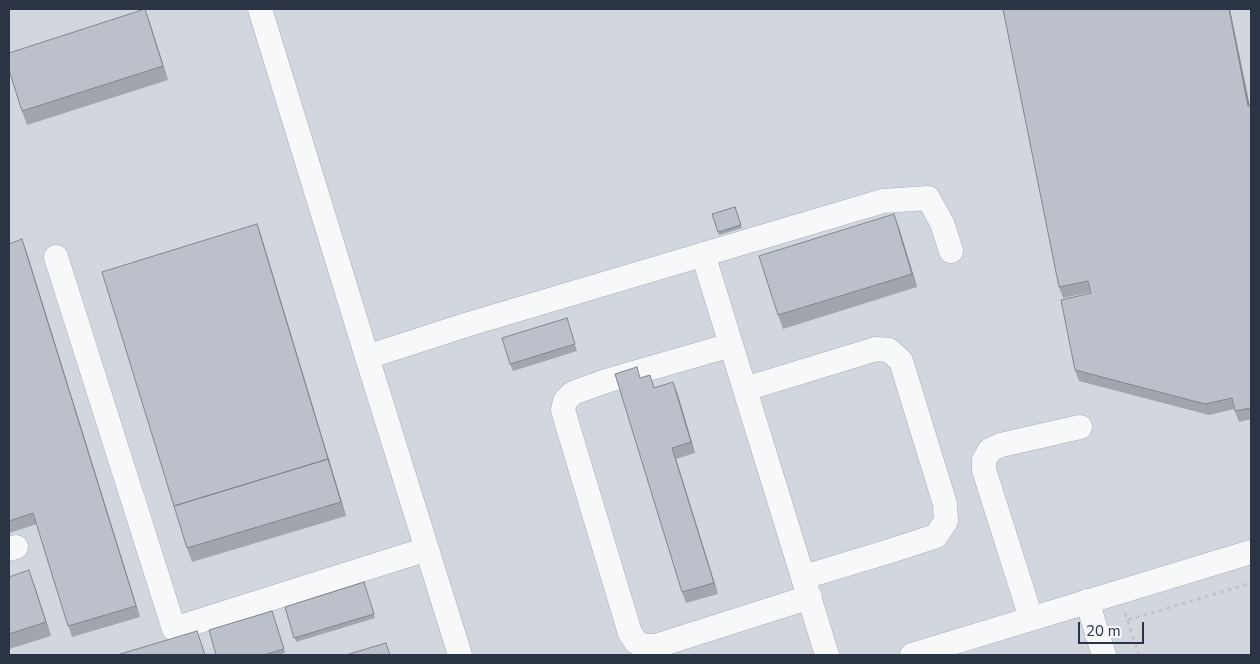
<!DOCTYPE html>
<style>
body{margin:0}
#map{position:relative;width:1260px;height:664px;overflow:hidden;background:#e4e7ec;font-family:"Nunito Sans",sans-serif}
canvas{display:block}
.frame{position:absolute;inset:0;border:10px solid #2b3445;pointer-events:none}
.scale{position:absolute;left:1078px;top:622px;width:66px;height:22px;box-sizing:border-box;border:2px solid #2b3445;border-top:0;padding-left:6px;font-size:15px;line-height:18px;white-space:nowrap;color:#2b3445;-webkit-text-stroke:4px #f4f6f9;paint-order:stroke}
</style>
<div id="map">
<canvas width="1260" height="664"></canvas>
<div class="frame"></div>
<div class="scale">20 m</div>
</div>
<script>
const context = document.querySelector('canvas').getContext('2d');
context.lineJoin = 'round';
function paint(path, color) { context.fillStyle = color; context.fill(path, 'evenodd'); }
const toPath = rows => new Path2D(rows.map(r => 'M' + r).join(''));
function stroke(path, color, width, dash) { context.strokeStyle = color; context.lineWidth = width; context.lineCap = dash ? 'butt' : 'round'; context.setLineDash(dash || []); context.stroke(path); }
const built = toPath([
 [9,9,1251,9,1251,655,9,655]
]);
const path = toPath([
 [1125,613,1139,655],
 [1128,620,1251,583]
]);
const minor = toPath([
 [260,9,367,357,460,655],
 [703,254,827,655],
 [56,257,174,629,427,549],
 [731,345,606,381,573,393,565,401,563,410,568,427,630,633,636,642,644,646,656,646,810,597],
 [367,357,469,324,883,201,928,198,942,223,951,251],
 [745,389,876,349,889,350,901,361,945,504,946,521,936,536,890,551,804,577],
 [9,549,16,547],
 [1087,601,1104,655],
 [1031,618,984,470,984,460,990,450,1001,445,1080,427],
 [912,655,1251,552]
]);
const wall = toPath([
 [150,23,168,80,27,125,22,111],
 [1250,106,1251,106,1251,419,1239,422,1234,409,1209,415,1079,381,1075,370,1091,293,1091,292,1063,298,1059,287],
 [735,207,742,228,719,235,712,214],
 [257,224,346,516,192,562,187,548],
 [899,228,917,287,783,329,778,315],
 [9,244,26,250,140,617,72,637,37,524,9,533],
 [567,318,577,351,513,371,510,364],
 [641,378,655,388,677,392,695,453,676,459,718,594,686,603,682,592],
 [9,577,34,584,51,636,9,649],
 [364,582,375,618,296,642,285,607],
 [272,611,285,653,277,655,216,655]
]);
const shadedWall = toPath([
 [145,9,150,23,168,80,163,66],
 [1229,9,1230,9,1251,112,1248,106],
 [894,214,899,228,917,287,912,274],
 [257,224,261,235,333,473,329,462],
 [22,239,26,250,140,617,136,606],
 [673,382,677,392,695,453,691,442],
 [672,448,676,459,718,594,714,583],
 [328,459,333,473,346,516,341,502],
 [29,570,34,584,51,636,46,622]
]);
const building = toPath([
 [145,9,163,66,22,111,9,70,9,53,145,9],
 [1003,9,1229,9,1248,106,1251,106,1251,408,1235,411,1232,398,1205,404,1075,370,1061,300,1091,293,1088,281,1059,287,1003,9],
 [735,207,741,225,718,232,712,214,735,207],
 [894,214,912,274,778,315,759,256,894,214],
 [257,224,329,462,328,459,174,506,102,272,257,224],
 [22,239,136,606,68,626,33,513,9,521,9,244,22,239],
 [567,318,575,344,510,364,502,338,567,318],
 [637,367,640,378,650,375,654,388,673,382,691,442,672,448,714,583,682,592,615,374,637,367],
 [328,459,341,502,187,548,174,506,328,459],
 [29,570,46,622,9,634,9,577,29,570],
 [364,582,374,614,294,638,285,607,364,582],
 [272,611,284,649,263,655,216,655,209,630,272,611],
 [197,631,205,655,117,655,197,631],
 [386,643,390,655,346,655,386,643]
]);
paint(built, '#d2d6de');
stroke(minor, '#a9aeb7', 25);
stroke(path, '#c2c5cb', 3, [4, 4]);
stroke(minor, '#f7f8fa', 24);
paint(wall, '#a1a5ae');
paint(shadedWall, '#83868d');
paint(building, '#bbc0ca');
stroke(building, '#83868d', 1);
</script>
